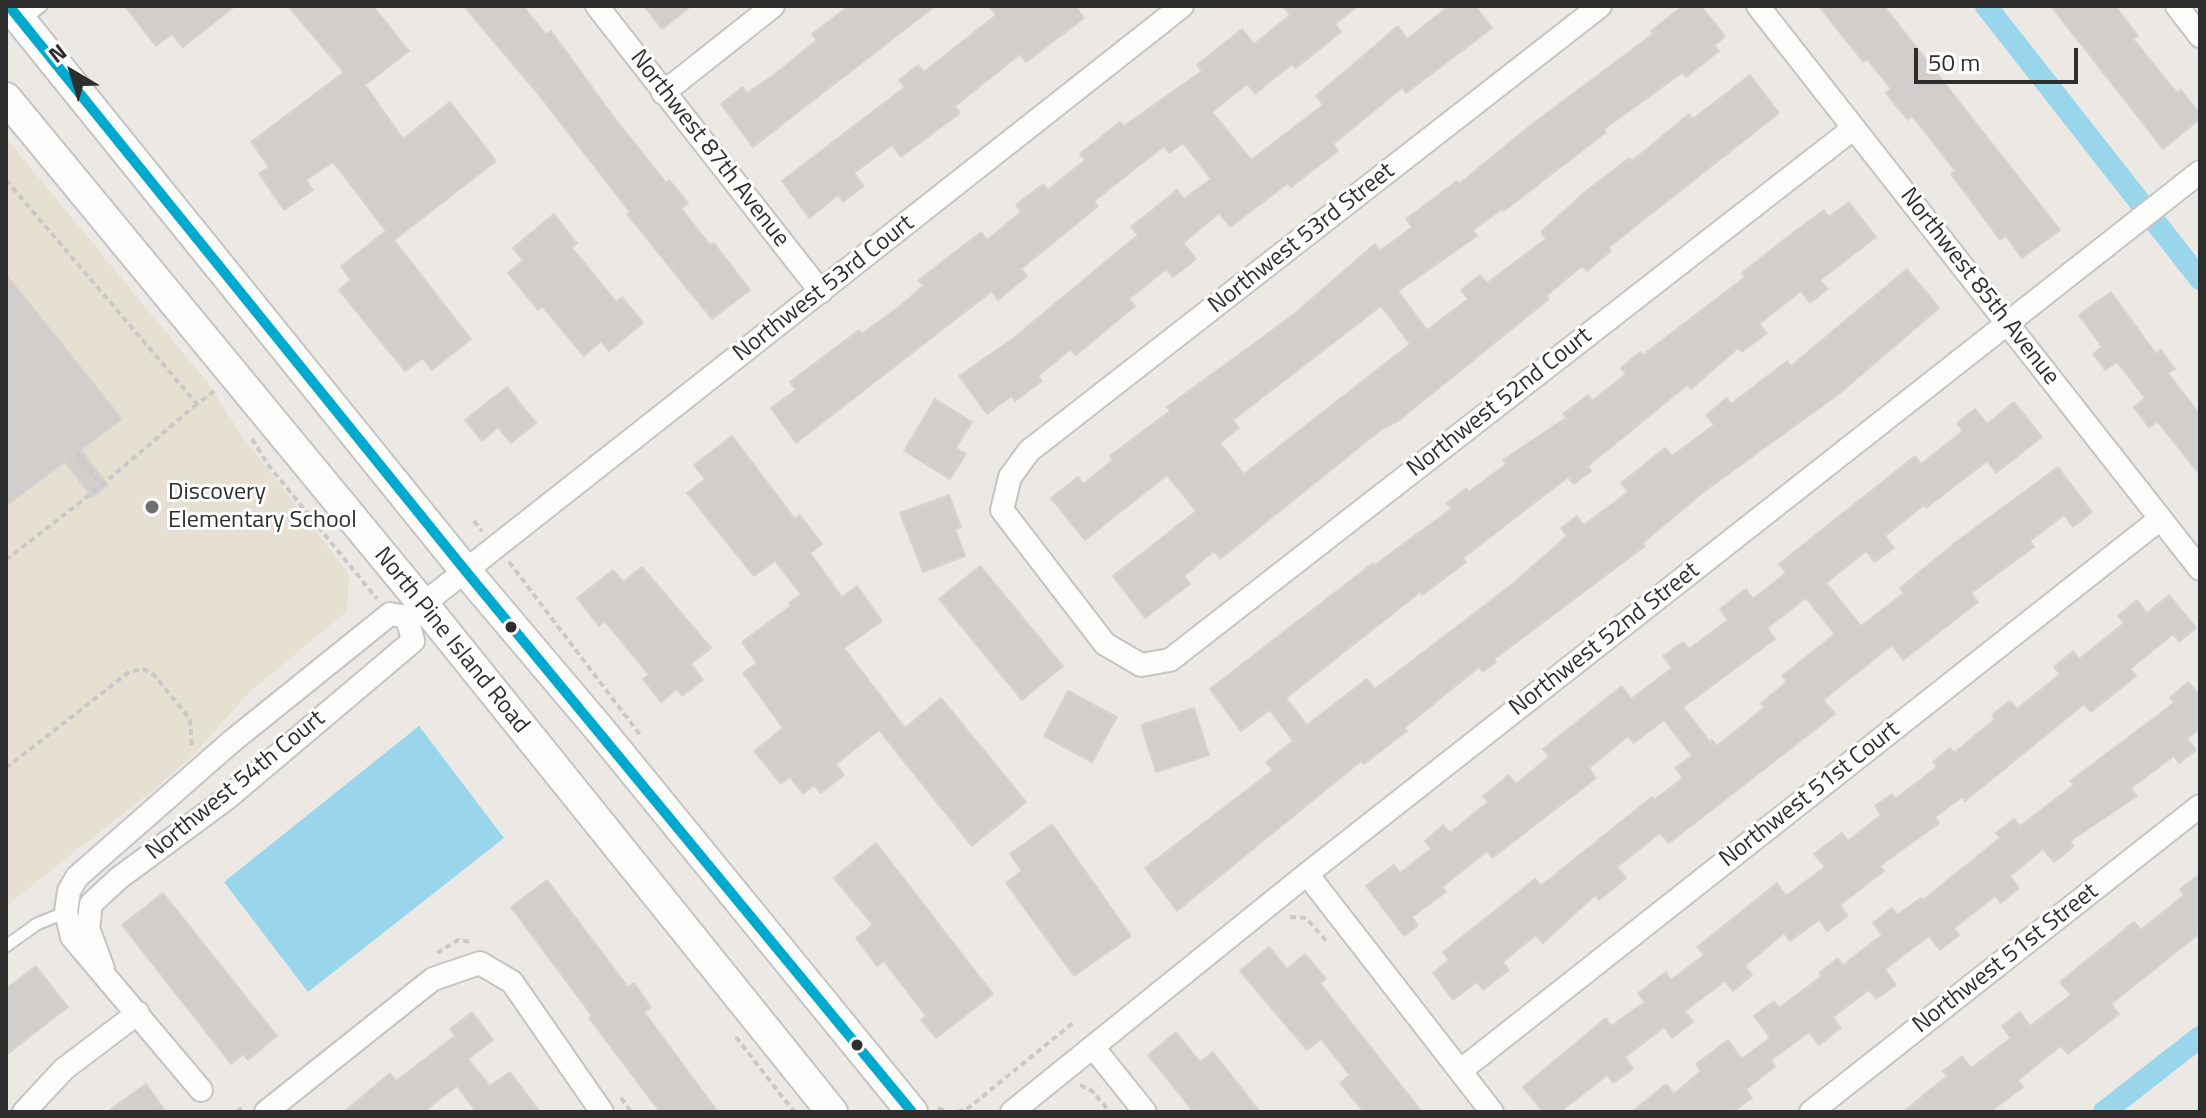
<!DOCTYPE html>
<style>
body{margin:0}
#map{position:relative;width:2206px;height:1118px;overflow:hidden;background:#ece8e4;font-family:"Titillium Web",sans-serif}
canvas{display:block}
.frame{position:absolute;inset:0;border:8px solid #2e2e2e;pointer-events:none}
.north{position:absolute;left:32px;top:32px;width:80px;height:80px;-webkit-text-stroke:6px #fff;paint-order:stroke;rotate:322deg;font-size:22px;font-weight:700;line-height:32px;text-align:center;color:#2e2e2e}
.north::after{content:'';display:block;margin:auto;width:28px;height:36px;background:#2e2e2e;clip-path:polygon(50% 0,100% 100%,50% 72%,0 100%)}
.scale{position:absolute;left:1914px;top:48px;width:164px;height:36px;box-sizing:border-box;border:4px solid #2e2e2e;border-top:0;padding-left:10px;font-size:24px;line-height:28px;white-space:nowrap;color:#2e2e2e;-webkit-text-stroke:6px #fff;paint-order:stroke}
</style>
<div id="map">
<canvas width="2206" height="1118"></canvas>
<div class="frame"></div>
<div class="north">N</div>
<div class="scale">50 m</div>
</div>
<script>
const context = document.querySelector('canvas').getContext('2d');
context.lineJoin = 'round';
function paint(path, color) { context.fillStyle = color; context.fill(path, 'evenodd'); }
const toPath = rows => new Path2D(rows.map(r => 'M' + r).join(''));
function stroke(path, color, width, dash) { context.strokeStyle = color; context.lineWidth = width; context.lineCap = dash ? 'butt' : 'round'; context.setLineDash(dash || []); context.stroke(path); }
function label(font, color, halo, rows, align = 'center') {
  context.font = font + ' "Titillium Web",sans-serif'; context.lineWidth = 6; context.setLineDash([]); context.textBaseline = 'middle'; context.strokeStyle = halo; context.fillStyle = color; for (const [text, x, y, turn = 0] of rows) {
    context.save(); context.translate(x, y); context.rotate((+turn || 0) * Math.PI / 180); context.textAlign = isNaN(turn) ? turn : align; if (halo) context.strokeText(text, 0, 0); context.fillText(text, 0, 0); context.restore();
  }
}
const education = toPath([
 [6,138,207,382,245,440,349,574,347,611,251,691,189,759,157,787,6,906]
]);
const water = toPath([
 [419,726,504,838,308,992,224,882]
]);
const canal = toPath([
 [1986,6,2200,279],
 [2104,1112,2200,1037]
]);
const building = toPath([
 [125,6,235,6,183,47,172,34,156,46,125,6],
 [288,6,373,6,409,51,365,85,403,139,450,102,496,161,394,240,471,339,432,370,423,358,405,371,339,290,351,280,341,266,386,231,333,162,306,180,313,190,284,210,259,174,269,167,251,142,344,72,288,6],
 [464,6,523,6,546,35,551,31,610,112,666,183,669,180,688,203,681,208,710,245,714,243,750,290,712,319,627,214,630,212,539,95,464,6],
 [644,6,691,6,662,29,644,6],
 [849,6,935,6,753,147,721,104,743,87,747,93,774,75,817,40,812,34,849,6],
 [989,6,1075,6,1084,18,1026,62,1020,54,955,106,960,113,901,157,892,145,854,173,864,186,843,202,838,195,809,218,782,181,905,87,899,80,918,65,924,72,996,15,989,6],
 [1283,6,1358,6,1335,24,1341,32,1296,68,1292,64,1255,94,1247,84,1212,112,1251,160,1323,105,1316,96,1398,26,1407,39,1449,6,1475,6,1492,28,1406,93,1402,88,1333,144,1338,151,1291,187,1288,183,1230,227,1219,213,1183,243,1196,259,1173,277,1166,269,1129,299,1135,306,1076,355,1071,349,1038,376,1042,381,1015,401,1011,396,987,414,959,376,1011,340,1138,235,1131,227,1177,190,1184,199,1211,179,1183,143,1169,153,1164,146,1094,201,1098,206,1021,269,1027,276,998,300,992,291,796,443,771,408,796,390,790,382,859,330,862,334,900,306,923,286,919,280,981,232,987,240,1021,212,1016,205,1043,184,1048,190,1085,160,1080,154,1120,122,1124,126,1202,71,1197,65,1242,29,1254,44,1290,15,1283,6],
 [1683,6,1701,6,1725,36,1714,46,1719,51,1686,77,1683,72,1604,129,1606,132,1504,211,1502,209,1473,230,1477,236,1398,291,1427,330,1468,299,1461,290,1480,275,1487,283,1546,239,1541,232,1585,192,1629,158,1632,161,1689,114,1693,119,1750,75,1779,113,1609,247,1611,251,1587,271,1582,266,1546,296,1549,299,1398,421,1382,429,1220,559,1214,551,1184,576,1190,584,1145,618,1113,576,1196,511,1167,475,1085,540,1051,498,1078,477,1083,484,1113,460,1110,456,1170,411,1167,407,1293,315,1375,244,1380,251,1412,227,1406,219,1457,181,1459,184,1531,125,1653,34,1651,31,1683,6],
 [1381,306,1410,344,1244,474,1220,443,1239,428,1233,420,1381,306],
 [1819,6,1884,6,2060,230,2022,258,2006,236,2000,240,1951,174,1955,171,1930,138,1912,116,1908,120,1886,93,1891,89,1867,59,1863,62,1819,6],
 [2051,6,2115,6,2138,36,2133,39,2177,93,2181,90,2200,114,2200,119,2163,149,2051,6],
 [1849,202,1876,237,1820,280,1828,289,1810,303,1801,291,1759,324,1767,333,1742,352,1738,348,1691,389,1687,385,1588,466,1591,471,1574,484,1568,477,1463,558,1466,562,1422,595,1420,592,1286,698,1307,725,1367,679,1375,689,1510,586,1567,536,1561,528,1577,516,1584,525,1628,492,1621,483,1665,448,1672,456,1714,425,1706,415,1727,398,1731,404,1787,361,1791,366,1907,269,1939,308,1840,393,1702,493,1643,543,1645,546,1494,659,1496,662,1483,672,1479,667,1404,728,1407,731,1364,764,1361,761,1177,911,1145,868,1273,770,1266,762,1293,741,1270,710,1241,731,1210,689,1373,563,1375,565,1451,509,1447,503,1466,488,1469,492,1506,464,1503,460,1566,418,1563,414,1588,395,1592,401,1626,374,1621,368,1640,352,1643,355,1745,277,1742,273,1786,238,1824,210,1829,217,1849,202],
 [554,214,577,243,572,248,616,302,622,297,643,323,609,351,601,341,584,356,542,306,538,310,508,273,523,260,513,248,554,214],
 [6,274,122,419,81,450,108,485,92,498,65,462,6,506,6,274],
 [2111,292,2156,354,2161,350,2175,369,2168,373,2200,415,2200,475,2157,421,2149,428,2134,407,2145,398,2117,362,2105,370,2093,354,2102,347,2079,315,2111,292],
 [507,387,536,423,511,443,498,427,482,441,465,420,507,387],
 [935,399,972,422,956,448,966,454,950,479,904,451,935,399],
 [2014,402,2042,437,1996,473,1987,461,1926,508,1924,505,1885,536,1894,548,1875,562,1866,551,1826,583,1861,626,1904,593,1900,588,1956,542,2058,467,2092,512,2073,527,2064,515,2030,541,2034,547,1971,593,1978,602,1903,660,1892,645,1823,700,1835,714,1669,843,1660,833,1617,867,1626,878,1599,900,1595,895,1543,943,1536,935,1503,962,1509,970,1483,990,1477,982,1453,1000,1433,973,1449,960,1443,952,1535,879,1541,886,1652,797,1654,800,1683,778,1675,768,1692,756,1664,720,1634,743,1628,736,1589,768,1596,778,1492,858,1487,851,1442,887,1446,892,1412,917,1418,926,1404,936,1366,886,1394,865,1400,873,1431,849,1425,841,1443,825,1450,833,1488,802,1483,796,1509,775,1516,784,1549,757,1543,749,1622,686,1631,699,1672,668,1663,656,1683,642,1689,649,1728,620,1720,609,1746,589,1753,599,1786,573,1779,564,1915,456,1921,464,1963,431,1957,423,1975,409,1987,424,2014,402],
 [1806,598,1835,634,1782,676,1787,682,1761,703,1765,707,1717,746,1712,740,1710,742,1683,707,1775,639,1767,628,1806,598],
 [732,436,795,519,800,515,822,544,810,553,842,597,857,586,882,621,844,648,905,728,941,698,1026,802,972,846,879,730,836,764,844,775,821,793,814,785,803,794,790,777,781,784,754,751,783,728,743,673,757,663,742,642,791,606,789,603,801,594,775,561,754,576,687,493,705,479,694,465,732,436],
 [949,495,961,527,955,529,965,556,923,572,900,513,949,495],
 [980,566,1063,666,1022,700,939,599,980,566],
 [642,567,711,648,691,664,703,680,682,696,677,689,661,702,643,679,649,675,605,621,599,626,577,598,613,570,623,582,642,567],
 [2169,595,2196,628,2179,642,2173,634,2130,669,2136,676,2091,712,2084,704,1965,801,1962,797,1935,817,1939,823,1880,866,1884,871,1840,905,1848,916,1827,931,1819,920,1790,941,1784,933,1745,966,1752,975,1733,991,1725,981,1685,1011,1693,1022,1672,1038,1664,1027,1625,1057,1633,1069,1613,1083,1607,1075,1560,1112,1543,1112,1523,1087,1606,1018,1611,1026,1645,1002,1638,993,1666,972,1671,980,1704,955,1697,947,1777,883,1786,896,1825,867,1814,854,1842,833,1848,841,1881,815,1875,806,1892,794,1895,799,1937,767,1933,762,1950,748,1954,753,1995,719,1992,715,2010,701,2017,709,2060,674,2054,667,2073,651,2079,659,2124,623,2118,616,2137,600,2147,613,2169,595],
 [2188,682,2200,696,2200,728,2187,739,2196,750,2179,763,2174,756,2131,788,2137,796,2070,841,2074,846,2054,862,2043,849,2010,876,2019,888,2001,903,1995,896,1954,928,1959,935,1940,950,1929,936,1885,969,1896,985,1876,999,1869,990,1833,1017,1841,1028,1819,1045,1809,1032,1771,1060,1775,1067,1746,1089,1752,1098,1733,1112,1632,1112,1666,1084,1674,1094,1701,1071,1696,1064,1728,1040,1742,1059,1770,1038,1754,1016,1774,1001,1779,1008,1822,976,1819,973,1838,958,1843,965,1882,935,1873,923,1892,908,1897,915,1921,898,1923,900,2000,838,1996,833,2014,819,2020,826,2074,785,2070,781,2174,703,2170,698,2188,682],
 [1068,691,1117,717,1092,762,1044,736,1068,691],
 [1194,708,1209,755,1156,772,1141,725,1194,708],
 [1052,824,1131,936,1074,976,1006,883,1022,871,1010,854,1052,824],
 [876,843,993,994,936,1038,921,1020,926,1016,884,961,877,966,856,938,873,925,834,878,876,843],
 [2200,874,2200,933,2111,1004,2119,1014,2082,1043,2068,1054,2061,1046,2018,1080,2023,1087,1990,1112,1903,1112,1947,1076,1943,1071,1962,1056,1971,1068,2011,1038,2002,1026,2020,1012,2030,1026,2071,995,2060,982,2134,922,2141,930,2184,895,2180,889,2200,874],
 [547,880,628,987,634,983,651,1007,644,1012,718,1112,660,1112,589,1018,592,1016,511,907,547,880],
 [163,893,277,1036,248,1060,243,1054,231,1064,122,925,163,893],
 [1269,947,1287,969,1305,954,1326,979,1320,983,1422,1112,1364,1112,1340,1083,1350,1075,1321,1039,1307,1050,1240,971,1269,947],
 [36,966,68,1007,6,1055,6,989,36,966],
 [472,1012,493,1040,468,1059,490,1086,510,1072,540,1112,476,1112,457,1086,423,1112,344,1112,390,1073,396,1081,455,1036,450,1029,472,1012],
 [1176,1032,1200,1062,1213,1052,1260,1112,1194,1112,1148,1055,1176,1032],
 [146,1084,166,1112,107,1112,146,1084]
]);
const path = toPath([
 [6,180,197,404,216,390],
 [252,439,269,466,377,599],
 [76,453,102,485,197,404],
 [474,521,482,531],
 [6,560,102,485],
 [509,562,641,736],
 [6,768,129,672,143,669,154,675,190,719,192,749],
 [1290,917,1306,918,1328,943],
 [437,953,458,940,472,942],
 [736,1037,794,1112],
 [1080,1085,1092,1091,1110,1112],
 [621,1098,631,1112],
 [938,1108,948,1112],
 [237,1112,245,1105],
 [957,1112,967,1109,1073,1023]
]);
const lane = toPath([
 [22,21,41,6],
 [6,946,37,924,66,912]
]);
const street = toPath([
 [597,6,821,292],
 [1600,6,1029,451,1010,477,1002,510,1105,644,1141,665,1170,660,1854,128],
 [1758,6,2200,569],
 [2177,6,2200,36],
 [663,93,773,6],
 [413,612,1182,6],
 [1307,874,1492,1112],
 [103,969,88,928,91,904,119,878,226,799,413,641,407,617,390,614,231,742,77,877,69,891,66,912,72,937,201,1090],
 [1093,1047,1145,1112],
 [1460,1071,2160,519],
 [24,1112,64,1069,138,1013],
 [266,1112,433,979,480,963,512,982,602,1112],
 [1012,1112,1307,874,2200,172],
 [1811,1112,2200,806]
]);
const secondary = toPath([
 [9,6,464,569,601,731,912,1112],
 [6,98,423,604,832,1112]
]);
const bus1 = toPath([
 [9,6,464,569,912,1112]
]);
const markers = [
 [152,507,8,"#706f6e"],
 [511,627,7,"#2e2e2e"],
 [857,1045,7,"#2e2e2e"]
];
const streetNames = [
 ["Northwest 87th Avenue",709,149,52],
 ["Northwest 53rd Street",1302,239,-38],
 ["Northwest 85th Avenue",1979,287,52],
 ["Northwest 53rd Court",824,289,-38],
 ["Northwest 52nd Court",1500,403,-38],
 ["Northwest 52nd Street",1605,640,-38],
 ["North Pine Island Road",451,641,51],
 ["Northwest 54th Court",236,786,-39],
 ["Northwest 51st Court",1810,795,-38],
 ["Northwest 51st Street",2006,959,-38]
];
const poiNames = [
 ["Discovery",168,493],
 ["Elementary School",168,521]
];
paint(education, '#e6e0d3');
paint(water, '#99d6ec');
stroke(canal, '#99d6ec', 22);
paint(building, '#d1cecb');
stroke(building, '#d7d4d0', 2);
stroke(lane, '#c5c4c5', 15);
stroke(street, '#c5c4c5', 26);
stroke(secondary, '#c5c4c5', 34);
stroke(path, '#c9c9c8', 4, [6, 4]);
stroke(lane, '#fcfcfb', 11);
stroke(street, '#fcfcfb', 22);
stroke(secondary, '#fcfcfb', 30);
stroke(bus1, '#00a9ce', 10);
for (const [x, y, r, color] of markers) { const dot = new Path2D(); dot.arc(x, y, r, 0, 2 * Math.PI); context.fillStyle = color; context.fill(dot); stroke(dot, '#fff', 3); }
label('24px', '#2e2e2e', '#fff', streetNames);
label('24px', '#2e2e2e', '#fff', poiNames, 'left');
</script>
